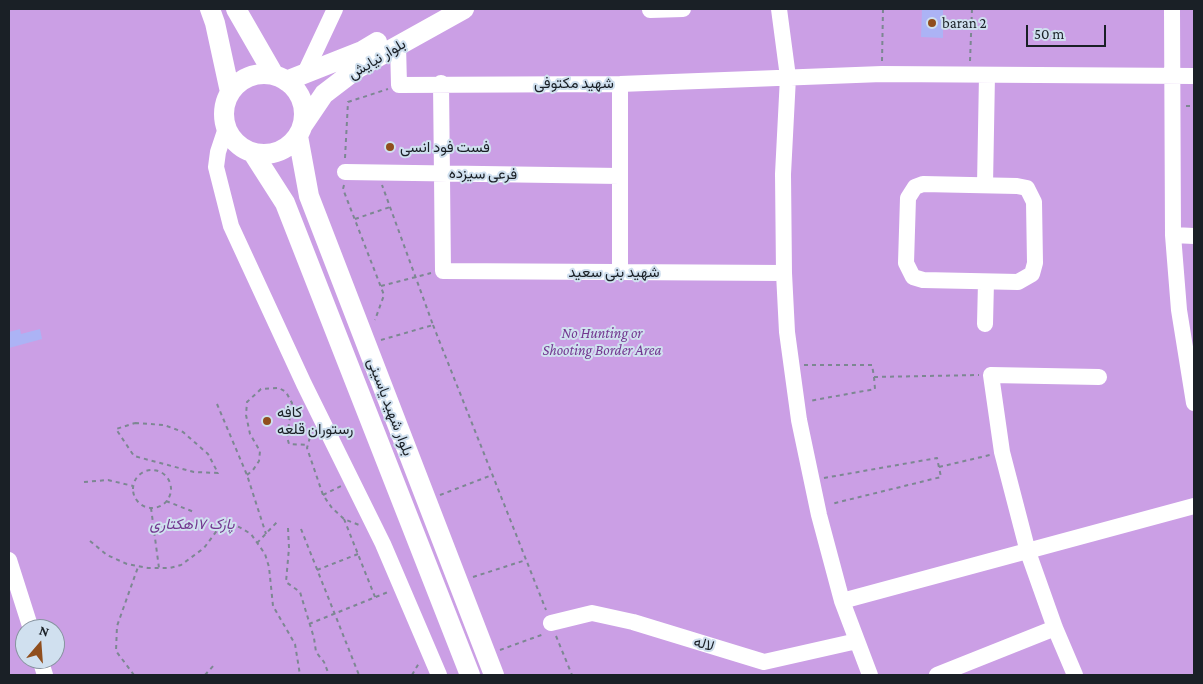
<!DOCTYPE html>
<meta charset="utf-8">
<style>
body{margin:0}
#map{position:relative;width:1203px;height:684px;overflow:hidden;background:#d0e0ef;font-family:"Crimson Pro",serif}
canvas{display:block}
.frame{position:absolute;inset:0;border:10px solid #1a2026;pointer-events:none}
.north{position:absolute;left:15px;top:619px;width:50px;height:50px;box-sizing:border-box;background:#d0e0ef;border:1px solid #87939f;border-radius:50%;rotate:18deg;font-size:14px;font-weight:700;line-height:20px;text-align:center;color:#1a2026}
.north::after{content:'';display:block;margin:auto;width:18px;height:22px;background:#904e1d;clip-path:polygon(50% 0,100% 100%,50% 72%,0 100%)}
.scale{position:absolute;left:1026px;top:25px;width:80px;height:22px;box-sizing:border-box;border:2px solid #1a2026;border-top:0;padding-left:6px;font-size:15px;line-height:18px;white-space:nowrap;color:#1a2026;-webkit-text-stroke:4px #d0e0ef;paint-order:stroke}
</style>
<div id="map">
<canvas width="1203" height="684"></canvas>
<div class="frame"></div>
<div class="north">N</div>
<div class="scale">50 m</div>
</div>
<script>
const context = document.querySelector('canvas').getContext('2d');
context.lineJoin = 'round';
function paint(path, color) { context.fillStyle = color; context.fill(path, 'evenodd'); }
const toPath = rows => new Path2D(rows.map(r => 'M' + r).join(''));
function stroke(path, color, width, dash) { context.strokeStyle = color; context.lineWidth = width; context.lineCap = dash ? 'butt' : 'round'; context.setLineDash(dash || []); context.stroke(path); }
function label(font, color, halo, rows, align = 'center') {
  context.font = font + ' "Crimson Pro",Vazirmatn,serif'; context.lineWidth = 4; context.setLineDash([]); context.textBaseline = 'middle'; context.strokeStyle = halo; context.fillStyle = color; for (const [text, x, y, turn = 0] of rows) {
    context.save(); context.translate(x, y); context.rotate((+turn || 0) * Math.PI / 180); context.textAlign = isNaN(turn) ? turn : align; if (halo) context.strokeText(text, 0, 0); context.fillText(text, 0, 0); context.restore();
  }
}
const green = toPath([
 [9,9,1194,9,1194,675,9,675],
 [25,629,55,629,55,659,25,659]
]);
const building = toPath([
 [922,9,943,9,943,38,921,37],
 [20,329,21,334,40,329,42,339,9,348,9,332]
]);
const path = toPath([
 [882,61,883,9],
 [970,61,972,9],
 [1186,106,1194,106],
 [345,158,348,102,388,89],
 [344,185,343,189,384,295,375,320],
 [355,219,390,207],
 [381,286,431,273],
 [433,325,546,610],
 [381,340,433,325,382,185],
 [804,365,872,365,874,377,875,389,809,401],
 [874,377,979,375],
 [217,404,247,475,266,534],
 [135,423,164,425,183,432,208,454,218,473,194,472,134,456,116,429,135,423],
 [312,430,307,448,323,495,332,508,344,519,359,525],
 [939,467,990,455],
 '133 489a19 19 0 1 1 38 0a19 19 0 1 1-38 0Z',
 [247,475,253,470,259,461,260,451,250,434,246,415,247,402,261,389,279,388,286,392,292,403,287,437,289,444,308,445],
 [824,478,937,458,941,477,831,504],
 [84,482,108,480,133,486],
 [323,495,341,486],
 [440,495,492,475],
 [166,501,194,512],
 [151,508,159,568],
 [344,519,375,597],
 [288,528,289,548,286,582,300,592,314,638,316,652,324,662,329,675],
 [301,529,359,675],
 [90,541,107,555,127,564,148,568,170,568,181,565,204,548,224,521,239,527,251,534,265,554,269,567,273,606,295,644,300,675],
 [257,543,278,521],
 [317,570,358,554],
 [473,577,526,560],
 [309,624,388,592],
 [556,636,572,675],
 [500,650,544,634],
 [134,675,116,651,117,626,138,567],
 [205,675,214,665],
 [412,675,419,663]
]);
const minor = toPath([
 [779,9,788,77,783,174,784,273,787,332,799,420,819,515,842,601,870,675],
 [1172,9,1173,235,1179,310,1194,403],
 [650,10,683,9],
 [398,45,399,85,620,84,882,74,1194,76],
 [305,73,335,9],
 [441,83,443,271,784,273],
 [226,128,218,152,216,167,231,226,304,384,383,544,439,675],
 [345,172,620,176],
 [923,184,1017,186,1027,188,1034,202,1035,263,1032,274,1018,282,923,280,913,277,906,263,908,198,915,187,923,184],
 [985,185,987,75],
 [1173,235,1194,236],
 [620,272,620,84],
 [985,324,986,282],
 [9,560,31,629],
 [842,601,1194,506],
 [551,623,592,613,633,622,764,662,857,641],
 [40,659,45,675],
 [937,675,1055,628],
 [1075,675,1055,628,1028,552,1002,452,991,375,1099,377]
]);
const major = toPath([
 [210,9,215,23,230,92],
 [236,9,274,75],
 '224 114a40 40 0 1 1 80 0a40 40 0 1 1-80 0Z',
 [286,81,362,51,377,42],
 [303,125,324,94,358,68,464,9],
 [298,136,309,196,494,675],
 [253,153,285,203,470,675]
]);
const markers = [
 [932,23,5,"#904e1d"],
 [390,147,5,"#904e1d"],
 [267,421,5,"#904e1d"]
];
const poiNames = [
 ["baran 2",942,23],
 ["فست فود انسی",400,147],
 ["کافه",277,412],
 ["رستوران قلعه",277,429]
];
const streetNames = [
 ["بلوار نیایش",377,59,-31],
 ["شهید مکتوفی",574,83],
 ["فرعی سیزده",483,174,1],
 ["شهید بنی سعید",614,272],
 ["بلوار شهید یاسینی",390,407,69],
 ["لاله",704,644,17]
];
const parkNames = [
 ["No Hunting or",602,333],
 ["Shooting Border Area",602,350],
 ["پارک ۱۷هکتاری",192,524]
];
paint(green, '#cb9fe5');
paint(building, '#acb3f5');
stroke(path, '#7c8792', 2, [4, 4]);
stroke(minor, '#fff', 16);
stroke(major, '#fff', 20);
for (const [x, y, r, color] of markers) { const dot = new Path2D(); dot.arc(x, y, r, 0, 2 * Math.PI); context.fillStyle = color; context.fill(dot); stroke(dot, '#d0e0ef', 2); }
label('15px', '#1a2026', '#d0e0ef', poiNames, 'left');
label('15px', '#1a2026', '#d0e0ef', streetNames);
label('italic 15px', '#733890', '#d0e0ef', parkNames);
</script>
